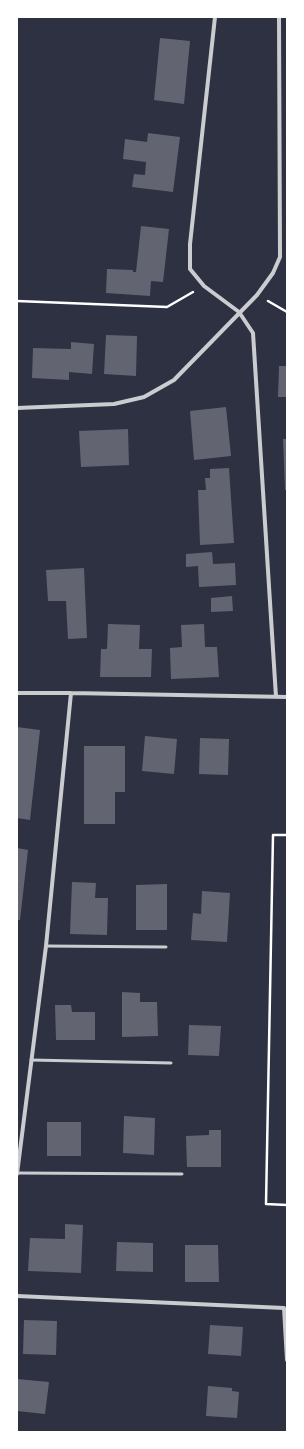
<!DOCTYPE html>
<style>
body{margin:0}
#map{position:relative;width:304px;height:1449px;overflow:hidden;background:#2d3142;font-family:Karla,sans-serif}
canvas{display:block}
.frame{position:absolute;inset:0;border:18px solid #fff;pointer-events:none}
</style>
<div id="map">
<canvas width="304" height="1449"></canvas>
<div class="frame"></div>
</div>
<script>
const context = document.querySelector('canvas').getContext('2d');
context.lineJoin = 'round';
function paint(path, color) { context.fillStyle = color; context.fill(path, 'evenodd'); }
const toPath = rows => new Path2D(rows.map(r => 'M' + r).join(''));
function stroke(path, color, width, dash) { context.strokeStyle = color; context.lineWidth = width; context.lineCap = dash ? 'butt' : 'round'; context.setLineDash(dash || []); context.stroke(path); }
const building = toPath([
 [160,38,190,41,184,104,154,100],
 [148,133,180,137,173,192,132,187,134,174,145,175,146,162,123,159,125,139,147,142],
 [141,226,169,229,163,282,151,281,150,296,106,293,107,269,133,270,133,272,136,272],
 [106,335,137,336,136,376,104,374],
 [71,342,94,344,92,374,69,372,69,380,32,378,33,348,71,349],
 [279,366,287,366,287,397,278,397],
 [226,407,231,456,194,460,190,411],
 [128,429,129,465,81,467,79,431],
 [283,439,287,439,287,490,285,490],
 [229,468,234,543,200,545,198,490,206,490,205,478,210,478,210,469],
 [212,552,213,564,235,563,236,585,199,587,198,566,186,567,186,554],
 [84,568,87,638,68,639,66,601,48,601,46,570],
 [232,596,233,611,211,612,211,598],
 [108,624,140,625,139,649,152,649,151,677,100,677,101,649,107,649],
 [204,624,205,647,217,647,219,677,171,679,170,648,182,647,181,625],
 [17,727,40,730,30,820,17,818],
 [145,736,177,739,174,774,142,771],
 [200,738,229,739,228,775,199,774],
 [84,746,125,746,125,792,115,792,115,824,84,824],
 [17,848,28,850,20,920,17,920],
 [72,882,96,883,95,898,108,898,107,935,70,934],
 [167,884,167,930,136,930,136,885],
 [202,891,230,893,227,942,191,940,193,913,201,914],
 [122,992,140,993,140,1002,157,1002,158,1036,122,1037],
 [55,1005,71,1005,72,1012,95,1012,95,1040,56,1040],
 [189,1025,221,1026,219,1056,188,1055],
 [124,1116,155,1118,154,1155,123,1153],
 [47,1122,81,1122,81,1156,47,1156],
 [209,1130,221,1130,221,1167,187,1167,186,1136,209,1135],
 [65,1224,83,1225,81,1273,28,1271,30,1238,65,1239],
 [117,1242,153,1243,153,1272,116,1271],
 [185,1245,218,1245,219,1282,185,1282],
 [24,1320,57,1321,56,1355,23,1354],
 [210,1325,243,1327,241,1356,208,1354],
 [17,1379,49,1382,45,1414,17,1411],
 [208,1386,232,1388,232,1391,239,1392,237,1418,206,1416]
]);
const path = toPath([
 [17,301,167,307,193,292],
 [268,301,287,312],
 [287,835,273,835,266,1204,287,1205]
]);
const service = toPath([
 [46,946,166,947],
 [31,1060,171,1063],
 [17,1173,182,1174]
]);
const minor = toPath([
 [215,17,190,244,190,269,204,286,239,312,253,333,276,697],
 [17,408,114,404,144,397,174,380,257,295,273,273,280,257,279,17],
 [17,693,71,693,287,697],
 [17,1174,46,946,71,693],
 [17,1296,284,1308,287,1360]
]);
paint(building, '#626471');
stroke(path, '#fff', 2.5);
stroke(service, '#caccd0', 3);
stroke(minor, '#caccd0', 4);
</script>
